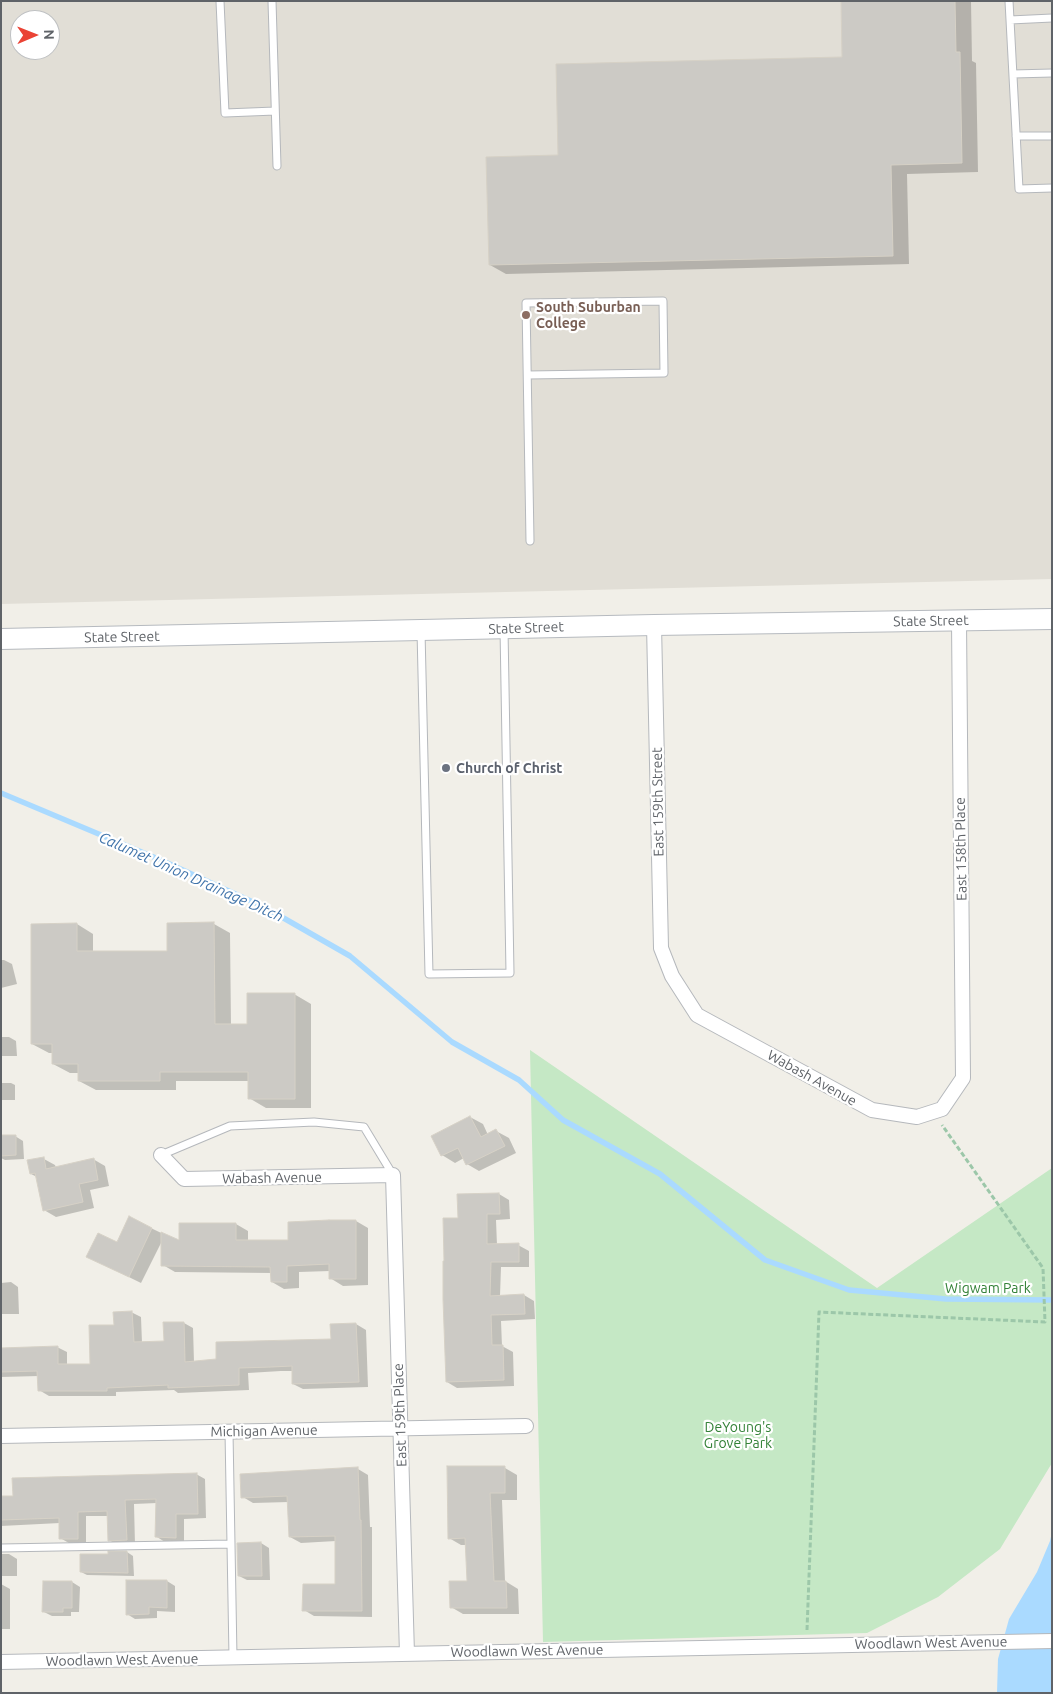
<!DOCTYPE html>
<style>
body{margin:0}
#map{position:relative;width:1053px;height:1694px;overflow:hidden;background:#f1efe8;font-family:Ubuntu,sans-serif}
canvas{display:block}
.frame{position:absolute;inset:0;border:2px solid #5f6368;pointer-events:none}
.north{position:absolute;left:10px;top:10px;width:50px;height:50px;box-sizing:border-box;background:#fff;border:1px solid #bfc1c3;border-radius:50%;rotate:89deg;font-size:14px;font-weight:700;line-height:20px;text-align:center;color:#5f6368}
.north::after{content:'';display:block;margin:auto;width:18px;height:22px;background:#ea4335;clip-path:polygon(50% 0,100% 100%,50% 72%,0 100%)}
</style>
<div id="map">
<canvas width="1053" height="1694"></canvas>
<div class="frame"></div>
<div class="north">N</div>
</div>
<script>
const context = document.querySelector('canvas').getContext('2d');
context.lineJoin = 'round';
function paint(path, color) { context.fillStyle = color; context.fill(path, 'evenodd'); }
const toPath = rows => new Path2D(rows.map(r => 'M' + r).join(''));
function stroke(path, color, width, dash) { context.strokeStyle = color; context.lineWidth = width; context.lineCap = dash ? 'butt' : 'round'; context.setLineDash(dash || []); context.stroke(path); }
function label(font, color, halo, rows, align = 'center') {
  context.font = font + ' Ubuntu,sans-serif'; context.lineWidth = 4.5; context.setLineDash([]); context.textBaseline = 'middle'; context.strokeStyle = halo; context.fillStyle = color; for (const [text, x, y, turn = 0] of rows) {
    context.save(); context.translate(x, y); context.rotate((+turn || 0) * Math.PI / 180); context.textAlign = isNaN(turn) ? turn : align; if (halo) context.strokeText(text, 0, 0); context.fillText(text, 0, 0); context.restore();
  }
}
const education = toPath([
 [1,1,1052,1,1052,579,1,604],
 [20,20,50,20,50,50,20,50]
]);
const green = toPath([
 [530,1050,877,1288,1052,1168,1052,1463,1000,1549,938,1597,867,1633,543,1642]
]);
const water = toPath([
 [1052,1532,1052,1693,997,1693,998,1659,1009,1619,1037,1572,1050,1541]
]);
const shadow = toPath([
 [842,1,971,1,972,61,976,63,978,172,907,174,909,264,506,274,490,265,559,156,843,59],
 [77,924,93,934,93,952,168,952,214,924,230,933,231,1026,248,1025,294,994,311,1004,311,1108,266,1108,249,1098,249,1081,176,1081,176,1090,96,1090,79,1081,79,1073,70,1073,53,1064,53,1053,49,1053,32,1044],
 [1,960,4,960,12,964,17,984,1,988],
 [1,1037,9,1037,16,1041,17,1056,1,1056],
 [1,1083,11,1083,15,1085,15,1100,1,1100],
 [470,1117,483,1124,488,1135,496,1131,509,1138,516,1153,479,1171,467,1164,464,1158,455,1163,442,1155,433,1136],
 [15,1136,23,1141,24,1159,5,1160,1,1158,1,1137],
 [44,1159,55,1165,56,1168,93,1159,105,1166,109,1186,90,1190,94,1208,56,1217,44,1210,37,1177,31,1174],
 [499,1194,509,1200,510,1219,496,1220,497,1245,518,1245,529,1251,529,1267,501,1267,500,1296,524,1295,534,1301,535,1319,501,1321,502,1346,513,1352,514,1386,457,1388,447,1382,459,1219],
 [130,1218,180,1242,236,1224,248,1231,248,1241,290,1241,289,1223,356,1221,368,1228,368,1285,343,1286,330,1278,330,1271,299,1272,299,1288,284,1289,272,1282,271,1273,175,1272,163,1265,163,1239,141,1283,88,1257,118,1244],
 [11,1282,18,1287,19,1314,1,1314,1,1283],
 [131,1312,141,1317,142,1343,165,1342,184,1323,193,1328,194,1362,217,1361,332,1340,331,1325,356,1324,366,1330,368,1387,303,1389,293,1384,293,1371,281,1371,248,1373,249,1390,178,1393,174,1390,116,1392,116,1396,49,1396,39,1390,39,1376,1,1377,1,1348,57,1347,67,1352,67,1365,91,1365,115,1326],
 [505,1468,517,1475,517,1500,502,1500,505,1581,518,1589,519,1614,463,1614,451,1607,468,1582,467,1545,461,1545,449,1538],
 [358,1469,368,1475,370,1527,372,1527,372,1617,314,1616,304,1610,336,1585,336,1541,301,1543,290,1537,289,1502,253,1503,243,1497],
 [196,1474,205,1479,206,1518,184,1519,184,1542,165,1542,157,1537,157,1503,134,1504,135,1545,117,1545,109,1540,108,1516,86,1516,86,1543,69,1543,60,1538,60,1523,1,1526,1,1498],
 [261,1543,269,1548,270,1580,247,1580,239,1576],
 [127,1552,133,1556,134,1576,87,1575,81,1572,109,1555],
 [1,1554,9,1554,17,1559,17,1576,1,1576],
 [167,1581,175,1586,175,1612,157,1611,157,1618,135,1619,127,1614],
 [72,1582,80,1587,79,1612,71,1612,71,1616,52,1616,44,1612],
 [1,1584,10,1589,10,1629,1,1629]
]);
const stream = toPath([
 [1,793,163,861,266,908,350,956,452,1042,519,1080,563,1120,660,1174,765,1260,849,1290,946,1299,1052,1300]
]);
const building = toPath([
 [841,1,955,1,956,52,960,52,962,163,891,165,893,256,489,265,486,157,558,155,556,64,842,57,841,1],
 [214,922,215,1024,247,1024,247,993,295,993,295,1099,248,1099,248,1072,160,1072,160,1081,78,1081,78,1064,52,1064,52,1044,31,1044,31,924,77,923,77,951,167,951,167,923,214,922],
 [470,1116,481,1137,496,1129,505,1146,466,1165,458,1148,441,1156,431,1136,470,1116],
 [1,1135,16,1135,16,1155,1,1156,1,1135],
 [44,1157,46,1169,94,1158,98,1180,79,1184,83,1202,43,1211,35,1173,30,1174,27,1160,44,1157],
 [499,1193,500,1214,487,1214,487,1244,519,1243,519,1262,491,1262,490,1296,524,1294,525,1314,491,1315,492,1345,503,1345,504,1380,446,1382,443,1299,443,1261,444,1261,443,1218,458,1218,457,1194,499,1193],
 [129,1216,152,1228,129,1277,86,1257,98,1233,117,1242,129,1216],
 [329,1220,356,1220,356,1279,329,1279,329,1264,287,1266,287,1282,271,1282,270,1267,161,1266,161,1232,179,1240,179,1223,236,1223,236,1240,288,1240,288,1222,329,1220],
 [132,1311,134,1342,164,1341,163,1322,184,1322,185,1362,216,1359,216,1342,331,1339,330,1324,356,1323,359,1382,292,1384,292,1366,271,1367,239,1368,239,1385,168,1388,168,1385,107,1388,107,1391,38,1391,37,1371,1,1372,1,1348,58,1346,58,1364,90,1364,89,1325,114,1325,113,1312,132,1311],
 [447,1466,505,1466,505,1493,490,1493,494,1581,506,1581,507,1608,450,1608,449,1581,467,1581,465,1538,448,1539,447,1466],
 [358,1467,360,1520,361,1520,362,1611,302,1611,303,1584,335,1584,335,1536,289,1537,287,1496,241,1498,240,1474,358,1467],
 [197,1473,198,1514,176,1514,176,1538,155,1537,156,1499,125,1500,127,1540,108,1541,107,1511,78,1512,78,1539,59,1539,59,1518,1,1520,1,1496,13,1496,12,1478,197,1473],
 [261,1542,262,1576,238,1576,237,1543,261,1542],
 [108,1551,127,1551,128,1573,80,1572,80,1554,108,1554,108,1551],
 [126,1580,167,1580,167,1608,149,1607,149,1614,126,1615,126,1580],
 [43,1581,72,1581,72,1608,63,1608,63,1612,42,1612,43,1581]
]);
const path = toPath([
 [807,1630,819,1312,1045,1322,1043,1268,942,1125]
]);
const lane = toPath([
 [220,1,225,113,275,111],
 [272,1,277,166],
 [1009,1,1019,189,1052,188],
 [1010,20,1052,18],
 [1013,74,1052,73],
 [1016,136,1052,136],
 [528,375,664,373,663,301,526,303,530,541],
 [421,631,429,974,510,973,504,629],
 [161,1155,230,1126,314,1122,364,1127,393,1175],
 [229,1432,233,1657],
 [1,1548,231,1544]
]);
const street = toPath([
 [654,625,661,948,672,976,697,1015,872,1110,917,1117,942,1109,963,1078,959,621],
 [161,1155,184,1179,393,1175,407,1654],
 [1,1436,526,1426],
 [1,1662,1052,1641]
]);
const secondary = toPath([
 [1,639,654,625,1052,619]
]);
const markers = [
 [526,315,5,"#8d6e63"],
 [446,768,5,"#6b7280"]
];
const educationNames = [
 ["South Suburban",536,307],
 ["College",536,323]
];
const streetNames = [
 ["State Street",931,621,-1],
 ["State Street",526,628,-2],
 ["State Street",122,637,-1],
 ["East 159th Street",658,802,-91],
 ["East 158th Place",961,849,-91],
 ["Wabash Avenue",812,1078,29],
 ["Wabash Avenue",272,1178,-1],
 ["East 159th Place",400,1415,-92],
 ["Michigan Avenue",264,1431,-1],
 ["Woodlawn West Avenue",931,1643,-1],
 ["Woodlawn West Avenue",527,1651,-1],
 ["Woodlawn West Avenue",122,1660,-1]
];
const worshipNames = [
 ["Church of Christ",456,768]
];
const parkNames = [
 ["Wigwam Park",988,1288],
 ["DeYoung's",738,1427],
 ["Grove Park",738,1443]
];
const waterNames = [
 ["Calumet Union Drainage Ditch",191,877,24]
];
paint(education, '#e1ded6');
paint(green, '#c5e8c5');
paint(water, '#aadaff');
paint(shadow, '#0003');
stroke(stream, '#aadaff', 5.5);
paint(building, '#cccac5');
stroke(building, '#d6d1c6', 1);
stroke(lane, '#b5b8bc', 9);
stroke(street, '#b5b8bc', 16);
stroke(secondary, '#b6babf', 22);
stroke(path, '#9cc7a9', 3, [5, 2.5]);
stroke(lane, '#fff', 7);
stroke(street, '#fff', 14);
stroke(secondary, '#fff', 20);
for (const [x, y, r, color] of markers) { const dot = new Path2D(); dot.arc(x, y, r, 0, 2 * Math.PI); context.fillStyle = color; context.fill(dot); stroke(dot, '#fff', 2); }
label('bold 14px', '#785e54', '#fff', educationNames, 'left');
label('14px', '#5f6368', '#fff', streetNames);
label('bold 14px', '#5b616d', '#fff', worshipNames, 'left');
label('14px', '#348238', '#fff', parkNames);
label('italic 15px', '#4174aa', '#fff', waterNames);
</script>
